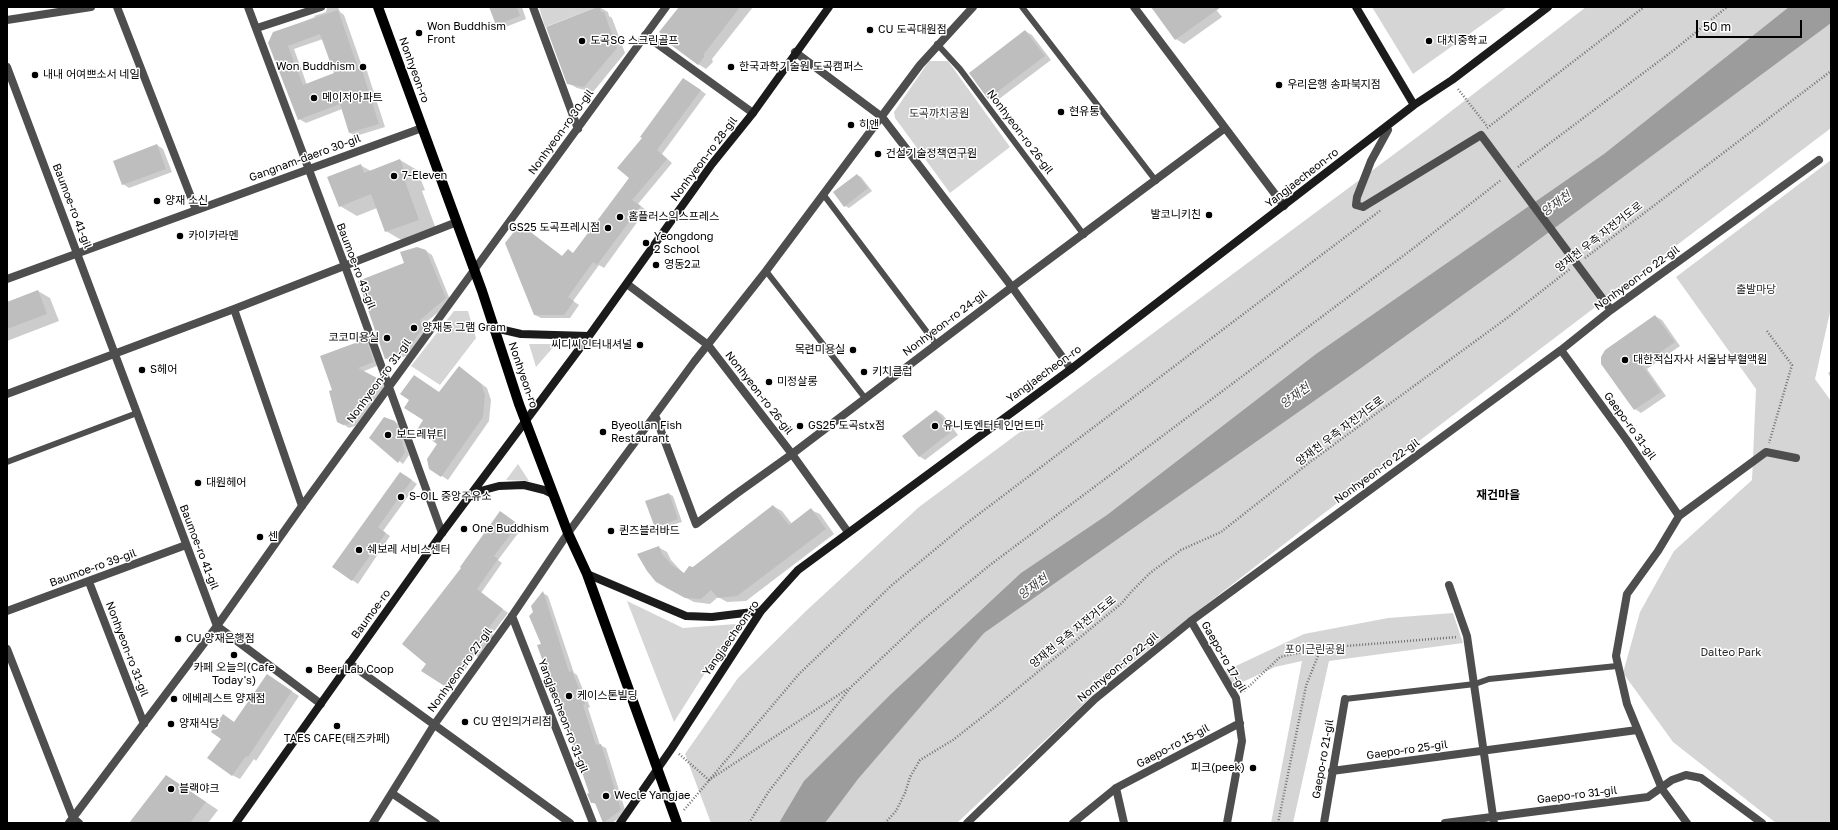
<!DOCTYPE html>
<meta charset="utf-8">
<style>
body{margin:0}
#map{position:relative;width:1838px;height:830px;overflow:hidden;background:#fff;font-family:"Golos Text",sans-serif}
canvas{display:block}
.frame{position:absolute;inset:0;border:8px solid #000;pointer-events:none}
.scale{position:absolute;left:1696px;top:20px;width:106px;height:18px;box-sizing:border-box;border:2px solid #000;border-top:0;padding-left:5px;font-size:12px;line-height:14px;white-space:nowrap;color:#000;-webkit-text-stroke:3px #fff;paint-order:stroke}
</style>
<div id="map">
<canvas width="1838" height="830"></canvas>
<div class="frame"></div>
<div class="scale">50 m</div>
</div>
<script>
const context = document.querySelector('canvas').getContext('2d');
context.lineJoin = 'round';
function paint(path, color) { context.fillStyle = color; context.fill(path, 'evenodd'); }
const toPath = rows => new Path2D(rows.map(r => 'M' + r).join(''));
function stroke(path, color, width, dash) { context.strokeStyle = color; context.lineWidth = width; context.lineCap = dash ? 'butt' : 'round'; context.setLineDash(dash || []); context.stroke(path); }
function label(font, color, halo, rows, align = 'center') {
  context.font = font + ' "Golos Text","Noto Sans KR",sans-serif'; context.lineWidth = 3; context.setLineDash([]); context.textBaseline = 'middle'; context.strokeStyle = halo; context.fillStyle = color; for (const [text, x, y, turn = 0] of rows) {
    context.save(); context.translate(x, y); context.rotate((+turn || 0) * Math.PI / 180); context.textAlign = isNaN(turn) ? turn : align; if (halo) context.strokeText(text, 0, 0); context.fillText(text, 0, 0); context.restore();
  }
}
const green = toPath([
 [539,7,597,7,545,27],
 [1372,7,1507,7,1413,74],
 [1586,7,1831,7,1831,128,1319,517,1108,681,957,823,711,823,685,754,738,678,807,610,919,507,1428,129],
 [929,61,948,61,1010,147,950,193,895,118,894,112],
 [1831,160,1831,308,1815,379,1831,401,1831,823,1776,823,1673,742,1623,673,1640,612,1674,551,1752,480,1756,389,1676,277],
 [454,311,468,311,476,338,440,385,411,366],
 [529,344,556,344,536,367],
 [518,464,529,481,506,480],
 [627,601,683,628,736,624,674,722],
 [1453,613,1463,643,1329,661,1293,823,1271,823,1302,661,1275,667,1234,686,1223,672,1304,634,1388,618]
]);
const water = toPath([
 [1789,7,1831,7,1831,23,1510,261,1361,368,984,633,858,779,825,823,779,823,804,781,891,694,1021,573,1107,515,1316,354,1604,154]
]);
const shadow = toPath([
 [327,7,338,7,340,12,344,15,363,69,367,71,385,127,356,136,350,133,342,109,306,123,299,119,274,33,315,17,314,16,326,12],
 [323,39,335,74,307,85,294,49],
 [490,7,522,7,526,19,503,28,496,24],
 [599,7,608,12,609,16,612,18,625,53,593,92,577,88,568,83],
 [680,7,753,7,712,59,713,62,706,69,698,64],
 [1152,7,1214,7,1222,17,1184,44,1176,39],
 [1025,31,1032,35,1051,60,995,102,989,99,970,73],
 [684,79,706,94,662,154,672,163,638,204,646,210,604,268,599,265,573,301,579,305,570,318,541,318,535,315,520,225,563,257,574,254,630,178,644,138],
 [157,145,163,149,172,172,129,188,123,184],
 [400,160,417,170,425,190,422,191,436,229,403,241,386,231,377,208,357,216,340,206,360,165,371,171],
 [857,175,861,177,872,191,849,208,845,206],
 [426,251,432,255,451,302,425,323,428,332,412,354,391,361,385,358],
 [38,291,50,298,59,321,7,341,7,303],
 [1655,316,1662,320,1680,346,1647,369,1666,396,1641,413,1635,409,1602,363],
 [366,340,371,343,379,365,362,372,384,383,386,388,355,426,349,428,338,421,334,390],
 [465,371,487,388,491,400,489,421,448,480,430,468,439,444,439,392],
 [1831,371,1831,378,1828,373],
 [937,411,943,415,958,435,925,460,919,456],
 [395,422,399,424,409,455,403,464,371,438],
 [406,476,417,484,383,531,390,536,358,584,333,567],
 [669,494,673,496,682,522,659,529,655,527],
 [773,506,782,511,792,524,811,510,820,514,834,534,746,601,727,602,718,597,710,604,694,602,665,587,658,547,667,552,671,560,684,574],
 [505,515,522,528,498,560,502,563,481,593,508,613,492,634,494,635,478,657,475,655,452,689,423,671],
 [543,593,548,596,574,673,577,675,590,707,588,708,600,745,606,748,626,813,612,823,604,823,597,805,592,802,568,719,543,644,534,612],
 [275,680,299,696,256,761,254,759,240,779,232,775],
 [179,784,218,810,208,823,131,823]
]);
const building = toPath([
 [489,7,517,7,520,16,496,25],
 [597,7,600,7,601,12,604,12,617,48,584,87,567,84,546,27],
 [679,7,740,7,704,54,704,57,698,65,663,39,664,36,659,32],
 [1151,7,1221,7,1175,40],
 [338,10,358,68,361,67,379,124,349,133,340,104,298,120,268,43,273,32],
 [320,34,334,73,303,85,288,46],
 [1025,30,1045,56,988,99,969,73],
 [683,78,701,90,657,150,667,159,632,200,641,206,597,265,593,262,568,297,574,301,564,315,534,315,505,243,520,224,562,256,568,249,573,253,629,178,617,168,642,138,640,137],
 [157,144,166,169,122,185,113,161],
 [400,159,408,180,405,181,419,220,385,232,371,194,339,207,327,177,361,164,364,173],
 [857,174,868,188,844,207,833,192],
 [417,247,426,250,446,298,420,320,423,328,407,350,385,359,358,281,404,263,400,252],
 [38,290,47,314,7,329,7,302],
 [1655,315,1675,342,1642,365,1661,392,1634,410,1601,364,1601,357,1605,350],
 [366,339,374,362,358,368,379,379,380,384,349,424,343,425,337,422,329,391,332,390,320,356],
 [459,366,481,384,485,395,483,417,441,477,429,469,427,459,437,444,417,430,423,420,404,408,409,400,400,394,414,375,439,392],
 [936,410,952,431,919,457,902,436],
 [384,417,395,421,399,431,405,452,398,463,369,438],
 [400,472,412,480,378,527,386,533,352,581,332,567],
 [669,493,678,519,655,528,645,501],
 [773,505,789,525,811,508,826,529,737,596,718,598,711,590,701,599,685,598,656,582,647,571,637,554,659,546,662,554,672,565,684,573,689,566,693,567],
 [500,511,518,524,494,556,498,559,477,589,503,609,487,630,489,632,472,655,469,653,446,687,421,671,426,664,402,644,461,568,460,567],
 [543,591,569,672,572,671,585,704,583,705,596,745,601,744,621,810,603,823,595,803,591,803,587,794,589,793,564,719,567,718,547,673,537,645,541,644,529,616,533,612,531,606],
 [267,674,292,691,248,757,246,756,232,776,207,758,221,739,211,732,223,714,234,722],
 [166,775,206,802,190,823,129,823]
]);
const path = toPath([
 [1458,89,1487,126],
 [1487,128,1644,7],
 [1518,167,1674,50,1727,7],
 [1585,258,1831,71],
 [1767,331,1792,365,1769,443],
 [1244,691,1280,657,1320,648],
 [679,754,709,780,849,688],
 [684,810,799,674,892,585,967,523,1381,210],
 [749,823,769,791,851,687,919,623,990,565,1415,247,1501,180],
 [885,823,896,811,905,793,910,777,920,760,953,740,995,707,1122,603,1131,592,1150,573,1181,550,1221,532,1310,462,1507,318,1570,269],
 [1278,823,1306,686,1321,648,1457,637]
]);
const lane = toPath([
 [1022,7,1156,181],
 [937,44,960,69,1084,235],
 [823,194,936,344],
 [766,271,865,398],
 [7,462,137,413],
 [1345,699,1475,684,1489,679,1617,666]
]);
const street = toPath([
 [117,7,196,210],
 [248,7,345,266,442,533],
 [533,7,578,129],
 [1134,7,1284,206],
 [7,20,91,7],
 [257,28,321,7],
 [645,35,753,113],
 [795,52,882,117,1012,287,1071,369],
 [7,67,217,626,321,704],
 [1388,130,1371,161,1357,197,1356,205,1363,207,1481,135,1611,310],
 [7,279,422,128],
 [627,284,708,345,792,454,848,532],
 [234,309,302,506],
 [1561,350,1626,439,1679,516],
 [7,394,234,309,457,222],
 [655,415,696,524,736,494,792,454,1012,287,1225,128],
 [89,582,144,724],
 [1449,585,1467,636,1494,823],
 [7,611,186,545],
 [512,616,593,823],
 [1191,621,1236,698,1242,741,1227,823],
 [7,649,73,818,79,823],
 [349,663,570,823],
 [1332,771,1637,730],
 [1116,788,1124,823],
 [393,794,436,823],
 [69,823,217,626,302,506,666,7],
 [373,823,434,725,512,616,568,533,655,415,694,362,766,271,920,65,973,7],
 [967,823,1095,699,1191,621,1561,350,1611,310,1819,160],
 [1073,823,1116,788,1240,723],
 [1324,823,1345,699],
 [1445,823,1648,797,1672,780,1686,775,1701,778,1762,823],
 [1687,823,1662,789,1627,704,1616,656,1627,594,1658,551,1679,516,1766,452,1796,458]
]);
const secondary = toPath([
 [1356,7,1414,105],
 [495,328,521,334,589,336],
 [473,496,484,490,499,486,524,485,544,490,554,495],
 [587,574,686,616,712,617,761,611],
 [236,823,442,533,589,336,712,164,753,113,829,7],
 [620,823,672,748,761,611,798,570,1071,369,1414,105,1452,80,1548,7]
]);
const primary = toPath([
 [378,7,482,291,519,404,568,533,587,574,677,823]
]);
const markers = [
 [870,30,4,"#000"],
 [419,33,4,"#000"],
 [582,41,4,"#000"],
 [1429,41,4,"#000"],
 [363,67,4,"#000"],
 [731,67,4,"#000"],
 [35,75,4,"#000"],
 [1279,85,4,"#000"],
 [314,98,4,"#000"],
 [1061,112,4,"#000"],
 [851,125,4,"#000"],
 [878,154,4,"#000"],
 [394,176,4,"#000"],
 [157,201,4,"#000"],
 [1209,215,4,"#000"],
 [620,217,4,"#000"],
 [608,228,4,"#000"],
 [180,236,4,"#000"],
 [646,243,4,"#000"],
 [656,265,4,"#000"],
 [414,328,4,"#000"],
 [387,338,4,"#000"],
 [640,345,4,"#000"],
 [853,350,4,"#000"],
 [1625,360,4,"#000"],
 [142,370,4,"#000"],
 [864,372,4,"#000"],
 [769,382,4,"#000"],
 [800,426,4,"#000"],
 [935,426,4,"#000"],
 [603,432,4,"#000"],
 [388,435,4,"#000"],
 [198,483,4,"#000"],
 [401,497,4,"#000"],
 [464,529,4,"#000"],
 [611,531,4,"#000"],
 [260,537,4,"#000"],
 [359,550,4,"#000"],
 [178,639,4,"#000"],
 [234,655,4,"#000"],
 [309,670,4,"#000"],
 [569,696,4,"#000"],
 [174,699,4,"#000"],
 [465,722,4,"#000"],
 [171,724,4,"#000"],
 [337,726,4,"#000"],
 [1253,768,4,"#000"],
 [171,789,4,"#000"],
 [606,796,4,"#000"]
];
const poiNames = [
 ["Won Buddhism",427,27],
 ["Front",427,40],
 ["CU 도곡대원점",878,30],
 ["도곡SG 스크린골프",590,41],
 ["대치중학교",1437,41],
 ["Won Buddhism",355,67,"right"],
 ["한국과학기술원 도곡캠퍼스",739,67],
 ["내내 어여쁘소서 네일",43,75],
 ["우리은행 송파북지점",1287,85],
 ["메이저아파트",322,98],
 ["현유통",1069,112],
 ["히앤",859,125],
 ["건설기술정책연구원",886,154],
 ["7-Eleven",402,176],
 ["양재 소신",165,201],
 ["발코니키친",1201,215,"right"],
 ["홈플러스익스프레스",628,217],
 ["GS25 도곡프레시점",600,228,"right"],
 ["카이카라멘",188,236],
 ["Yeongdong",654,237],
 ["2 School",654,250],
 ["영동2교",664,265],
 ["양재동 그램 Gram",422,328],
 ["코코미용실",379,338,"right"],
 ["씨디씨인터내셔널",632,345,"right"],
 ["목련미용실",845,350,"right"],
 ["대한적십자사 서울남부혈액원",1633,360],
 ["S헤어",150,370],
 ["키치클럽",872,372],
 ["미정살롱",777,382],
 ["Byeollan Fish",611,426],
 ["Restaurant",611,439],
 ["GS25 도곡stx점",808,426],
 ["유니토엔터테인먼트마",943,426],
 ["보드레뷰티",396,435],
 ["대원헤어",206,483],
 ["S-OIL 중앙주유소",409,497],
 ["One Buddhism",472,529],
 ["퀸즈블러바드",619,531],
 ["센",268,537],
 ["쉐보레 서비스센터",367,550],
 ["CU 양재은행점",186,639],
 ["카페 오늘의(Cafe",234,668,"center"],
 ["Today's)",234,681,"center"],
 ["Beer Lab Coop",317,670],
 ["케이스톤빌딩",577,696],
 ["에베레스트 양재점",182,699],
 ["CU 연인의거리점",473,722],
 ["양재식당",179,724],
 ["TAES CAFE(태즈카페)",337,739,"center"],
 ["피크(peek)",1245,768,"right"],
 ["블랙야크",179,789],
 ["Wecle Yangjae",614,796]
];
const streetNames = [
 ["Nonhyeon-ro",414,70,70],
 ["Nonhyeon-ro 30-gil",561,132,-54],
 ["Nonhyeon-ro 26-gil",1020,132,53],
 ["Gangnam-daero 30-gil",305,158,-20],
 ["Nonhyeon-ro 28-gil",704,159,-53],
 ["Yangjaecheon-ro",1302,178,-38],
 ["Baumoe-ro 41-gil",72,206,69],
 ["양재천 우측 자전거도로",1599,237,-38],
 ["Baumoe-ro 43-gil",356,266,69],
 ["Nonhyeon-ro 22-gil",1637,278,-36],
 ["Nonhyeon-ro 24-gil",945,323,-37],
 ["Yangjaecheon-ro",1044,374,-36],
 ["Nonhyeon-ro",523,375,71],
 ["Nonhyeon-ro 31-gil",379,381,-54],
 ["Nonhyeon-ro 26-gil",759,393,52],
 ["Gaepo-ro 31-gil",1630,426,54],
 ["양재천 우측 자전거도로",1340,431,-37],
 ["Nonhyeon-ro 22-gil",1377,471,-36],
 ["Baumoe-ro 41-gil",199,547,69],
 ["Baumoe-ro 39-gil",93,568,-20],
 ["Baumoe-ro",371,614,-54],
 ["양재천 우측 자전거도로",1073,632,-39],
 ["Yangjaecheon-ro",731,638,-55],
 ["Nonhyeon-ro 31-gil",127,649,69],
 ["Gaepo-ro 17-gil",1224,657,60],
 ["Nonhyeon-ro 22-gil",1118,667,-40],
 ["Nonhyeon-ro 27-gil",460,670,-54],
 ["Yangjaecheon-ro 31-gil",563,716,69],
 ["Gaepo-ro 15-gil",1173,746,-28],
 ["Gaepo-ro 25-gil",1407,750,-8],
 ["Gaepo-ro 21-gil",1323,759,-80],
 ["Gaepo-ro 31-gil",1577,795,-7]
];
const parkNames = [
 ["도곡까치공원",939,114],
 ["출발마당",1756,290],
 ["포이근린공원",1315,650],
 ["Dalteo Park",1731,653]
];
const waterNames = [
 ["양재천",1556,204,-36],
 ["양재천",1295,396,-36],
 ["양재천",1033,587,-36]
];
const neighbourhoodNames = [
 ["재건마을",1498,495]
];
paint(green, '#d5d5d5');
paint(water, '#9c9c9c');
paint(shadow, '#0003');
paint(building, '#bebebe');
stroke(path, '#707070', 2.5, [1, 2]);
stroke(lane, '#4e4e4e', 6);
stroke(street, '#4e4e4e', 8);
stroke(secondary, '#1b1b1b', 8);
stroke(primary, '#000', 10);
for (const [x, y, r, color] of markers) { const dot = new Path2D(); dot.arc(x, y, r, 0, 2 * Math.PI); context.fillStyle = color; context.fill(dot); stroke(dot, '#fff', 1.5); }
label('11px', '#000', '#fff', poiNames, 'left');
label('11px', '#000', '#fff', streetNames);
label('11px', '#2c2c2c', '#fff', parkNames);
label('italic 12px', '#3d3d3d', '#fff', waterNames);
label('bold 12px', '#000', '#fff', neighbourhoodNames);
</script>
